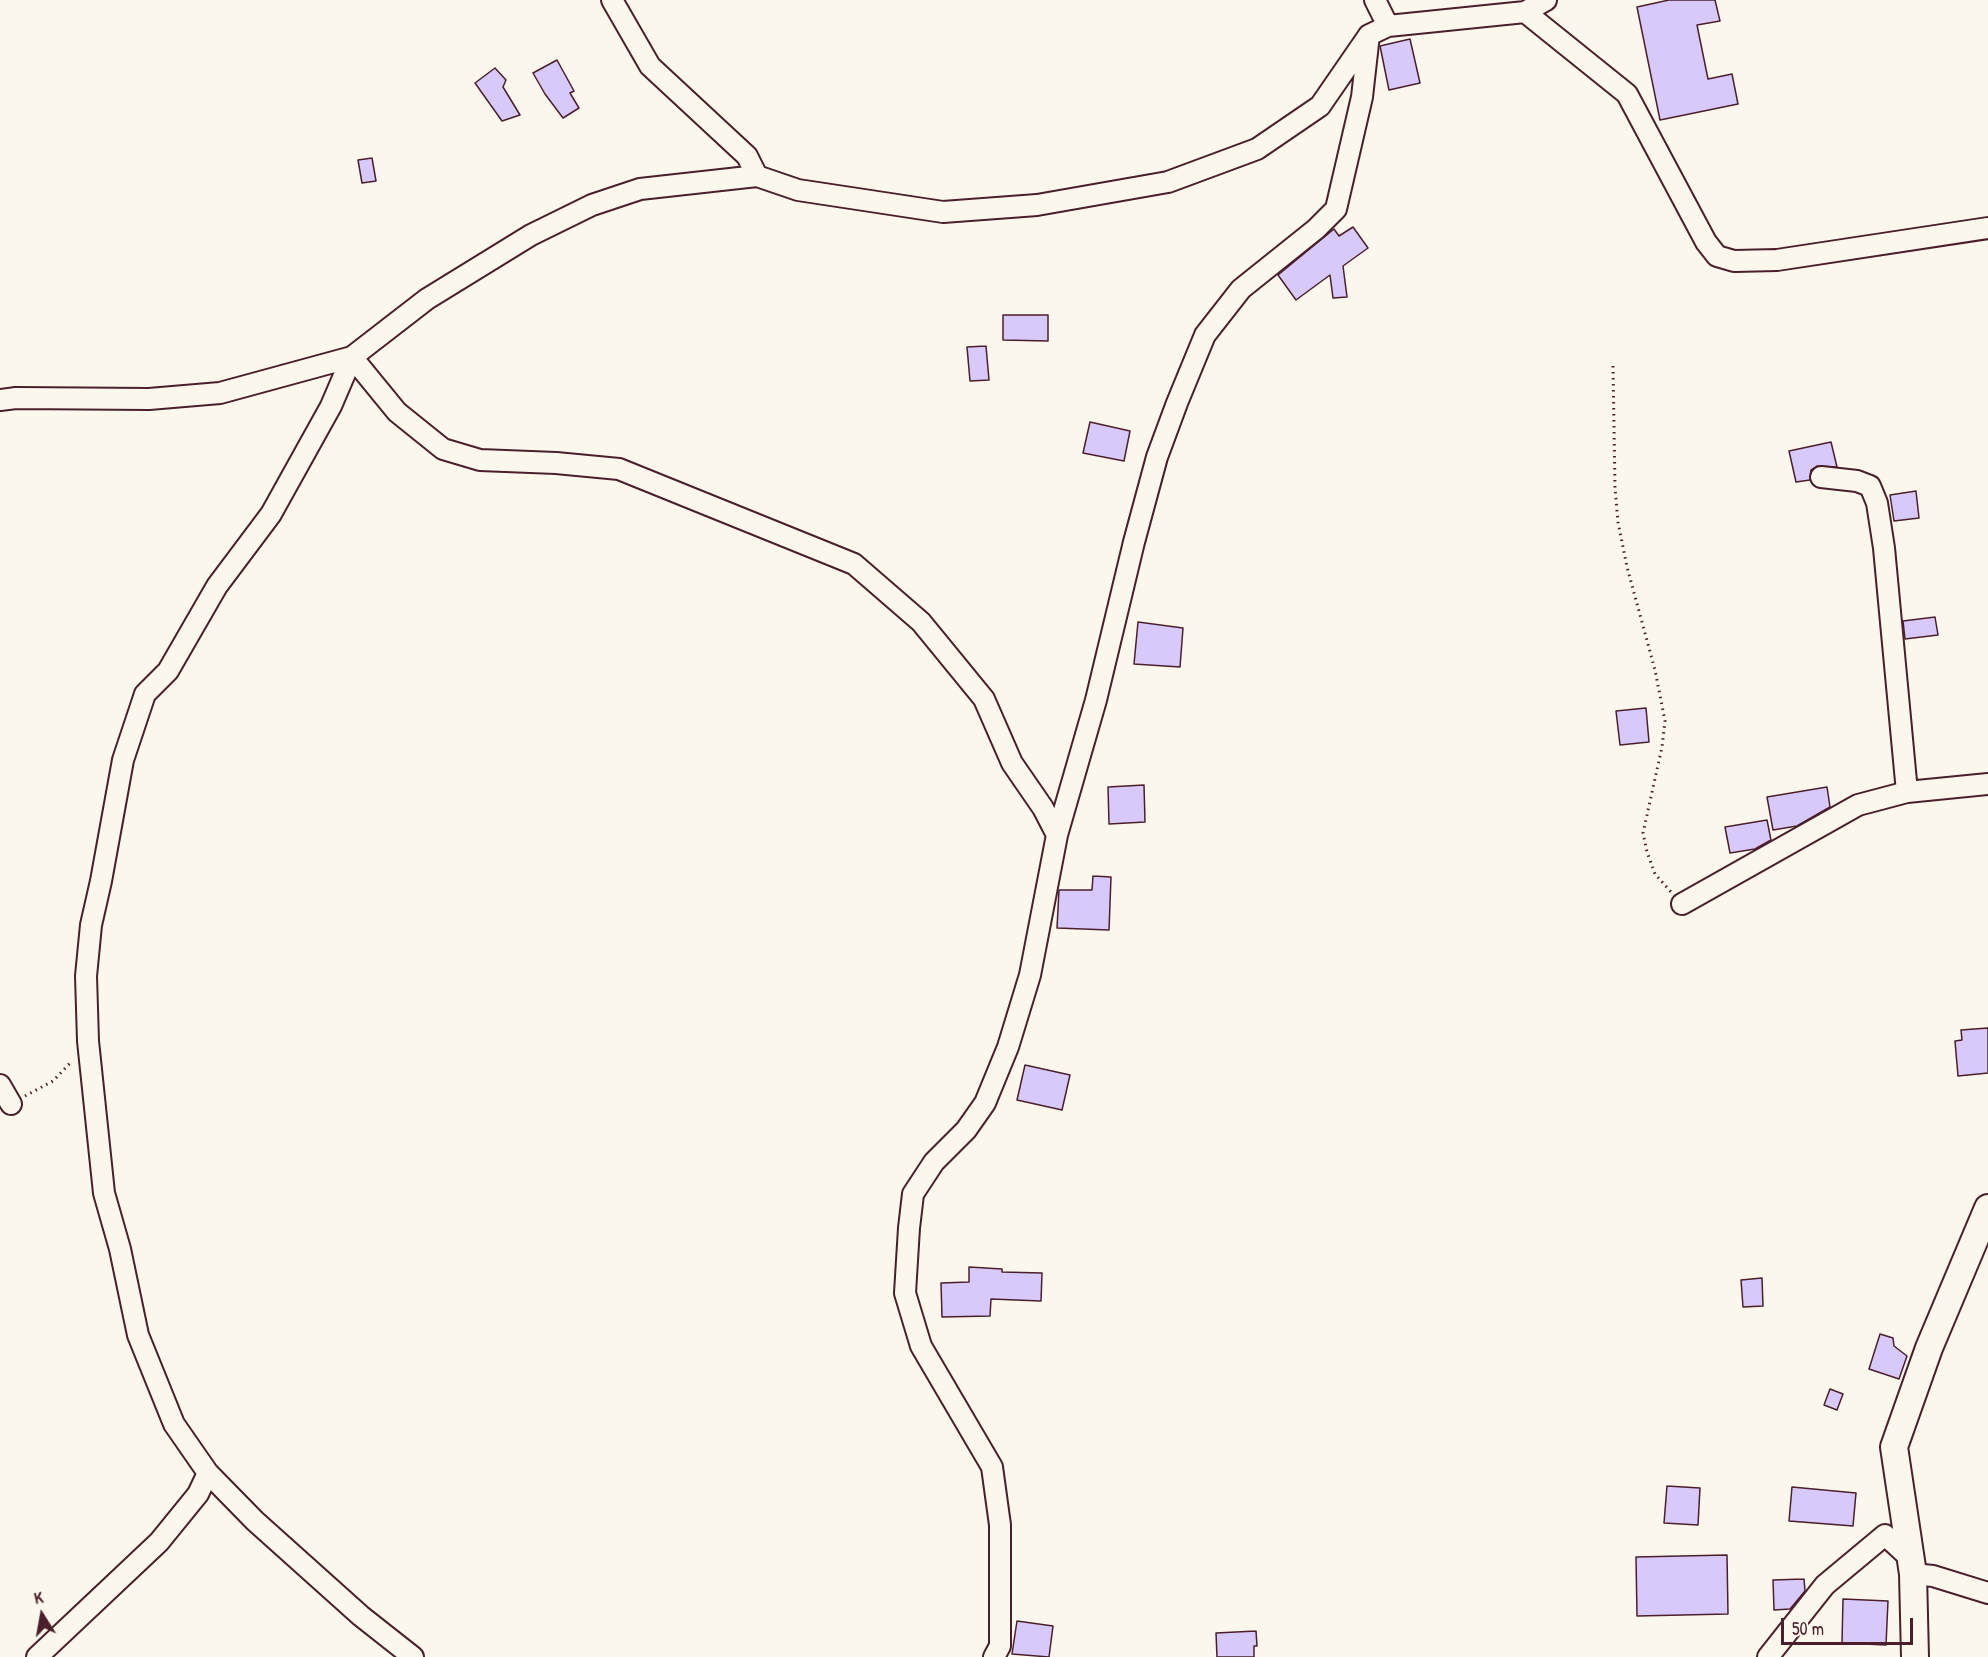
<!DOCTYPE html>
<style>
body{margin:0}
#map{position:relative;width:1988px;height:1657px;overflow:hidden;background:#fbf7ec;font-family:"Patrick Hand",sans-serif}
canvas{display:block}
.north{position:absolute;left:12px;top:1585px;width:60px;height:60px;-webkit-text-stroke:4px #fbf7ec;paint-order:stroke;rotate:349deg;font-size:16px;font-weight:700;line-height:24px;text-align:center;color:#4a1f2b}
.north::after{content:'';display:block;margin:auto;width:21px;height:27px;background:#4a1f2b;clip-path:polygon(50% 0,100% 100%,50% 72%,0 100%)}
.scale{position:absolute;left:1781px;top:1618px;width:132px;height:27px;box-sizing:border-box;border:3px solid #4a1f2b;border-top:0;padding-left:8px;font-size:18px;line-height:21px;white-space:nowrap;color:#4a1f2b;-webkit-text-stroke:4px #fbf7ec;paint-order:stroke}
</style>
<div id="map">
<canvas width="1988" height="1657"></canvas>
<div class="north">K</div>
<div class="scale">50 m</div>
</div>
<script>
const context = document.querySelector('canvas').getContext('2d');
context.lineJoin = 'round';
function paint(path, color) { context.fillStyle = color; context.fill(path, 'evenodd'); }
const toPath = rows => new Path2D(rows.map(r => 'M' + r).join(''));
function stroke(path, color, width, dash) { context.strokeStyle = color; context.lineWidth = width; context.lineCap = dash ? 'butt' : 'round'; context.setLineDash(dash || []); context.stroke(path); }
const building = toPath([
 [1669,0,1715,0,1720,21,1697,25,1708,79,1732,74,1738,104,1660,120,1637,7,1669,0],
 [1410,39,1420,83,1389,90,1380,46,1410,39],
 [557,60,574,91,570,93,579,108,563,118,545,94,533,73,557,60],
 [495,68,506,80,503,87,520,115,502,121,475,83,495,68],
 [372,158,376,181,362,183,358,160,372,158],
 [1353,227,1368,248,1343,266,1347,297,1333,298,1330,275,1296,300,1278,275,1334,229,1339,236,1353,227],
 [1003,315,1048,315,1048,341,1003,340,1003,315],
 [986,346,989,380,970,381,967,347,986,346],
 [1090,422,1130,431,1124,461,1083,453,1090,422],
 [1831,442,1837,467,1817,466,1811,470,1810,480,1796,482,1789,451,1831,442],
 [1916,491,1919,518,1894,521,1890,495,1916,491],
 [1935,617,1938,635,1905,639,1903,621,1935,617],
 [1138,622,1183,628,1180,667,1134,664,1138,622],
 [1646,708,1649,742,1620,745,1616,711,1646,708],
 [1144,785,1145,822,1109,824,1108,787,1144,785],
 [1827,787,1830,807,1797,826,1773,830,1767,797,1827,787],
 [1767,820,1771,840,1755,849,1730,853,1725,827,1767,820],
 [1093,876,1111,877,1109,930,1057,928,1059,890,1092,890,1093,876],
 [1988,1028,1988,1073,1958,1076,1955,1041,1962,1040,1961,1030,1988,1028],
 [1025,1065,1070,1075,1062,1110,1017,1100,1025,1065],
 [969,1267,1002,1269,1002,1272,1042,1273,1041,1301,991,1299,990,1316,942,1317,941,1283,969,1282,969,1267],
 [1762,1278,1763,1306,1743,1307,1741,1280,1762,1278],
 [1880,1334,1893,1338,1894,1346,1907,1356,1899,1379,1869,1369,1880,1334],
 [1830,1389,1843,1394,1837,1410,1824,1405,1830,1389],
 [1667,1486,1700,1488,1698,1525,1664,1523,1667,1486],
 [1792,1487,1856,1493,1853,1526,1789,1521,1792,1487],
 [1727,1555,1728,1614,1637,1616,1636,1557,1727,1555],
 [1804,1579,1805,1591,1790,1609,1774,1610,1773,1580,1804,1579],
 [1843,1599,1888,1601,1886,1645,1842,1643,1843,1599],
 [1017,1621,1053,1626,1049,1657,1012,1654,1017,1621],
 [1256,1631,1257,1646,1254,1646,1254,1657,1217,1657,1216,1633,1256,1631]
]);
const path = toPath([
 [1613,366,1615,488,1618,522,1627,567,1655,670,1665,721,1662,747,1643,833,1647,852,1655,874,1671,892],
 [25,1096,53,1081,72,1061]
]);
const minor = toPath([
 [612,0,650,66,747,156,757,176],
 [1375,0,1388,26],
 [1525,12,1627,94,1706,242,1717,256,1734,261,1777,260,1988,228],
 [352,357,331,406,271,514,217,586,168,671,145,694,123,760,101,881,91,925,86,976,88,1041,104,1193,120,1249,138,1335,174,1424,208,1473,255,1521,361,1616,413,1657],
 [352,357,397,412,443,449,480,460,556,463,619,469,854,564,921,622,984,699,1012,763,1043,808,1057,835],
 [0,400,16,398,149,399,220,393,352,357,427,299,531,235,592,205,640,189,757,176,798,190,943,212,1037,205,1168,182,1257,149,1320,106,1369,35,1388,26,1525,12,1546,0],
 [1821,477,1857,481,1870,486,1877,503,1884,548,1907,792],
 [1682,904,1858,805,1907,792,1988,784],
 [0,1085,11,1104],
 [1913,1574,1933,1576,1988,1593],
 [37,1657,159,1542,198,1494,208,1473],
 [994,1657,1000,1646,1000,1525,992,1467,921,1346,905,1293,909,1228,913,1194,934,1162,966,1130,985,1103,1008,1047,1030,975,1057,835,1096,700,1134,542,1157,457,1177,403,1205,335,1241,289,1316,229,1336,209,1362,97,1369,35],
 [1768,1657,1825,1585,1885,1535,1911,1559]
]);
const tertiary = toPath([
 [1915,1657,1913,1574,1894,1447,1929,1348,1988,1208]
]);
paint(building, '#d8c9fb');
stroke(building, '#4a1f2b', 1.5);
stroke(minor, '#4a1f2b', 24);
stroke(tertiary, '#4a1f2b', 30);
stroke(path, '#4a1f2b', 3, [1.5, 4.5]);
stroke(minor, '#fbf7ec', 20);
stroke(tertiary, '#fbf7ec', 26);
</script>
